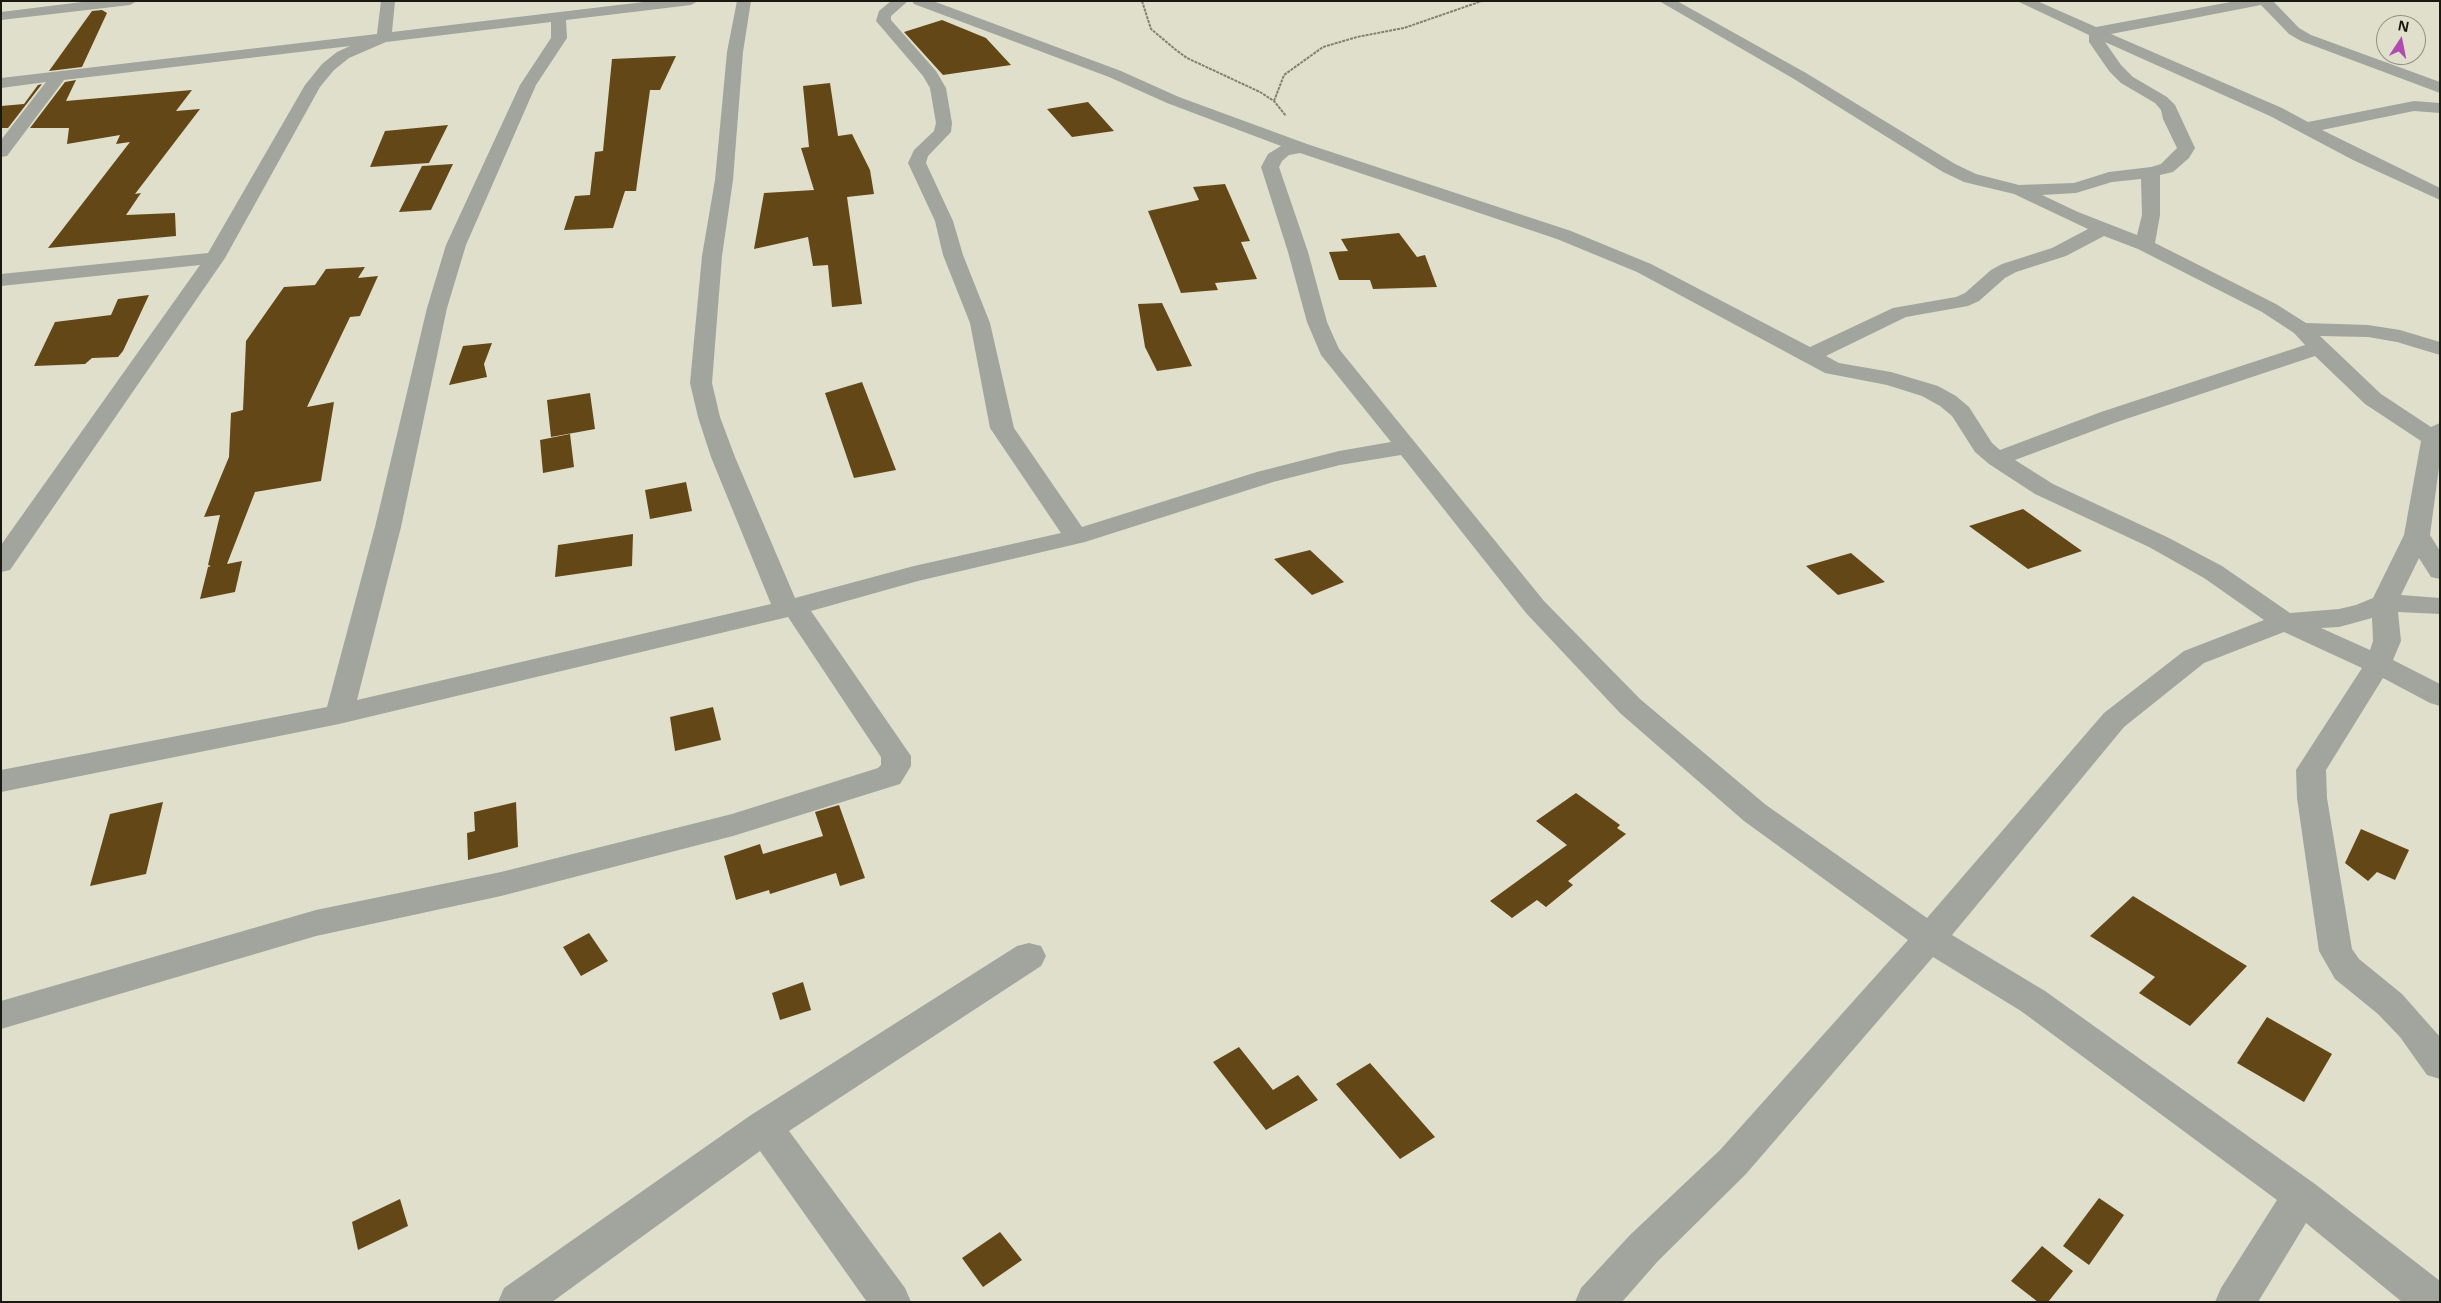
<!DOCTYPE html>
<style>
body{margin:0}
#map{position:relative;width:2441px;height:1303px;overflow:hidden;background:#e0dfcb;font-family:"Noto Sans",sans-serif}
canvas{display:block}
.frame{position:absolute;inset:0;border:2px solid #191811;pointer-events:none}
.north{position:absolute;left:2376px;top:15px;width:50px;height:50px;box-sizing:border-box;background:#e0dfcb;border:1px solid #908f81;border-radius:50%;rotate:11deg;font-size:14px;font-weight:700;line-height:20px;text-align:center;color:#191811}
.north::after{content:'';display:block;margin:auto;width:18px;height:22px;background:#b04bb0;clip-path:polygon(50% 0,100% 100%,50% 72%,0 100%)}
</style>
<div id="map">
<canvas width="2441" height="1303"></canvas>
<div class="frame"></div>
<div class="north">N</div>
</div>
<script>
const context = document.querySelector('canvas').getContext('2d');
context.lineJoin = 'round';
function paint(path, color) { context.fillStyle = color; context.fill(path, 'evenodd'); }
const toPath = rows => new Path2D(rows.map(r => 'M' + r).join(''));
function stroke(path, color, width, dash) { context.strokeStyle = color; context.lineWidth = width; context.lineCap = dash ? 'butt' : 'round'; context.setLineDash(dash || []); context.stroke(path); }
const building = toPath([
 [102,10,107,13,82,67,49,71,92,11],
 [942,20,986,38,1011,65,943,75,904,32],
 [676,56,660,90,650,90,636,191,625,191,613,228,564,230,575,196,590,195,595,152,603,151,612,59],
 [76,80,66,101,192,90,176,111,200,109,135,194,141,193,126,215,175,213,176,236,48,248,130,142,116,144,120,135,67,144,69,128,30,128,65,82],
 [830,83,838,136,852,134,870,170,874,194,847,197,862,304,832,307,828,265,813,266,808,237,754,249,764,193,814,190,801,148,809,147,803,86],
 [42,84,8,128,1,128,1,106,24,104,38,85],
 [1088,102,1114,131,1072,137,1047,109],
 [448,125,429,163,370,167,385,131],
 [453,164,431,210,399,212,422,166],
 [1225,184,1250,241,1241,242,1257,279,1215,283,1218,290,1181,293,1148,211,1199,200,1193,187],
 [1399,233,1417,257,1425,255,1437,287,1373,289,1370,280,1339,280,1329,252,1348,251,1341,239],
 [365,267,358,278,378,276,360,316,350,317,307,407,334,402,321,481,255,492,227,564,242,561,235,592,200,599,208,567,211,566,208,565,220,515,204,517,229,457,231,413,243,410,246,341,284,287,315,285,326,269],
 [149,295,123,351,118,357,92,358,85,364,34,366,55,322,111,315,118,299],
 [1162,303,1192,366,1157,371,1145,347,1138,304],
 [492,343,484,364,487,377,449,385,463,346],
 [862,382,896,470,854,478,825,393],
 [590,393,595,429,551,437,547,400],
 [570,434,574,467,543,473,540,440],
 [686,482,692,511,650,519,645,490],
 [2023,509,2082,551,2028,569,1969,526],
 [633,534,632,566,555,577,558,545],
 [1310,550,1344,582,1312,595,1274,559],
 [1851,553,1885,582,1838,595,1806,566],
 [713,707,721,740,675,751,670,717],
 [1576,793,1620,825,1617,828,1626,834,1568,881,1573,885,1546,907,1537,900,1512,918,1490,901,1567,845,1536,821],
 [163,802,146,874,90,886,110,814],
 [516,802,518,847,468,860,467,833,475,831,474,812],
 [839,805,865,878,840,886,836,873,770,894,769,890,736,900,724,856,760,844,763,854,823,836,815,812],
 [2361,829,2409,850,2395,880,2377,872,2368,881,2345,863],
 [2133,896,2247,966,2190,1026,2139,993,2155,977,2090,936],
 [589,933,608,961,581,976,563,947],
 [803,982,811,1010,780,1020,772,993],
 [2267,1017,2332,1054,2304,1102,2237,1063],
 [1239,1047,1273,1090,1298,1075,1318,1100,1266,1130,1213,1062],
 [1370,1063,1435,1137,1400,1159,1336,1084],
 [2099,1198,2124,1215,2089,1265,2063,1246],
 [400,1199,408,1226,358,1250,352,1222],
 [1000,1232,1022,1260,983,1287,962,1258],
 [2042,1246,2073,1271,2048,1302,2038,1302,2011,1281]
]);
const path = toPath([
 [1142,1,1151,29,1176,50,1187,58,1260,92,1274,101,1286,116],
 [1274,101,1284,75,1323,47,1357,37,1404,28,1482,1]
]);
const minor = toPath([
 [90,1,137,1,130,5,1,20,1,12,90,1],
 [381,1,395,1,392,32,652,1,698,1,691,5,566,20,567,38,536,85,466,245,447,308,401,527,357,700,771,604,711,457,698,417,690,383,702,256,715,180,727,52,737,1,751,1,743,52,733,180,722,256,712,383,720,417,735,457,795,598,914,566,1061,533,990,428,970,323,943,255,935,221,908,163,914,150,934,131,936,123,930,88,923,76,876,21,879,11,891,1,908,1,891,16,891,20,936,71,946,88,952,123,951,132,928,156,926,163,953,221,963,255,990,323,1014,428,1082,527,1257,472,1339,451,1391,442,1321,355,1307,322,1288,252,1261,167,1268,154,1281,146,1167,103,1109,77,914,4,912,1,933,1,1121,71,1179,97,1307,144,1571,231,1651,264,1810,347,1893,308,1956,297,1965,293,1991,270,2002,264,2052,248,2088,229,2014,194,1964,182,1943,172,1794,79,1659,1,1677,1,1806,73,1955,164,1976,174,2019,185,2074,183,2109,172,2151,167,2161,164,2177,148,2163,119,2161,110,2155,103,2121,83,2109,71,2089,42,2089,35,2017,1,2037,1,2096,27,2236,1,2273,1,2299,28,2311,35,2440,82,2440,93,2301,41,2289,34,2261,5,2111,34,2282,108,2308,122,2414,101,2440,103,2440,113,2414,111,2322,130,2440,188,2440,200,2353,160,2270,116,2105,42,2121,65,2133,77,2167,97,2175,105,2195,148,2189,158,2173,172,2160,175,2160,215,2155,243,2276,304,2306,323,2368,325,2400,330,2440,342,2440,355,2397,342,2368,337,2320,336,2381,394,2431,427,2440,423,2440,460,2430,535,2440,551,2440,579,2431,577,2419,558,2401,595,2440,598,2440,614,2398,612,2401,641,2393,660,2440,684,2440,706,2430,703,2383,678,2326,770,2327,798,2352,949,2359,959,2402,994,2440,1037,2440,1079,2427,1075,2400,1037,2378,1014,2335,979,2319,951,2297,798,2296,770,2362,668,2284,632,2204,663,2124,727,1952,935,2045,991,2315,1184,2440,1281,2440,1302,2402,1302,2306,1223,2258,1302,2215,1302,2221,1288,2277,1200,2021,1011,1933,957,1746,1174,1658,1261,1622,1302,1575,1302,1581,1288,1630,1235,1720,1150,1908,940,1744,821,1620,713,1526,613,1401,455,1340,465,1273,482,1085,542,918,581,811,611,911,756,911,766,900,784,733,836,501,896,316,936,1,1029,1,1001,316,910,501,872,732,814,878,768,881,765,881,757,788,617,339,724,1,792,1,770,327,707,375,527,427,308,446,245,520,85,551,38,551,22,386,42,349,58,334,70,320,87,225,258,10,570,1,572,1,545,200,265,1,286,1,274,208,253,305,85,322,64,337,52,350,46,64,80,7,156,1,157,1,140,46,82,1,88,1,78,377,34,381,1],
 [1300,153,1557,239,1637,272,1825,373,1887,385,1922,396,1940,406,1952,416,1975,452,1989,464,2035,494,2149,547,2204,578,2264,620,2184,651,2104,713,1927,918,1766,805,1640,699,1544,601,1339,349,1327,322,1308,252,1279,167,1282,161,1289,155,1300,153],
 [2141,179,2142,215,2137,235,2078,212,2042,195,2076,193,2112,182,2141,179],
 [2104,236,2138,249,2262,312,2294,333,2305,345,2101,412,2000,450,1992,443,1969,407,1956,396,1938,386,1891,372,1839,363,1826,356,1906,317,1968,306,1979,301,2005,278,2016,272,2066,256,2104,236],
 [2315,356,2365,404,2421,441,2404,535,2373,598,2356,605,2339,609,2290,613,2222,566,2167,537,2053,484,2015,460,2117,422,2315,356],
 [2372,618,2373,641,2370,650,2321,628,2339,627,2372,618],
 [1029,943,1041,946,1046,956,1041,966,789,1131,905,1288,911,1302,867,1302,760,1151,552,1302,498,1302,504,1288,751,1115,1017,946,1029,943]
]);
paint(building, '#644716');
stroke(path, '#828173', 2, [3, 1]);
paint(minor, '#a1a59d');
</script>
